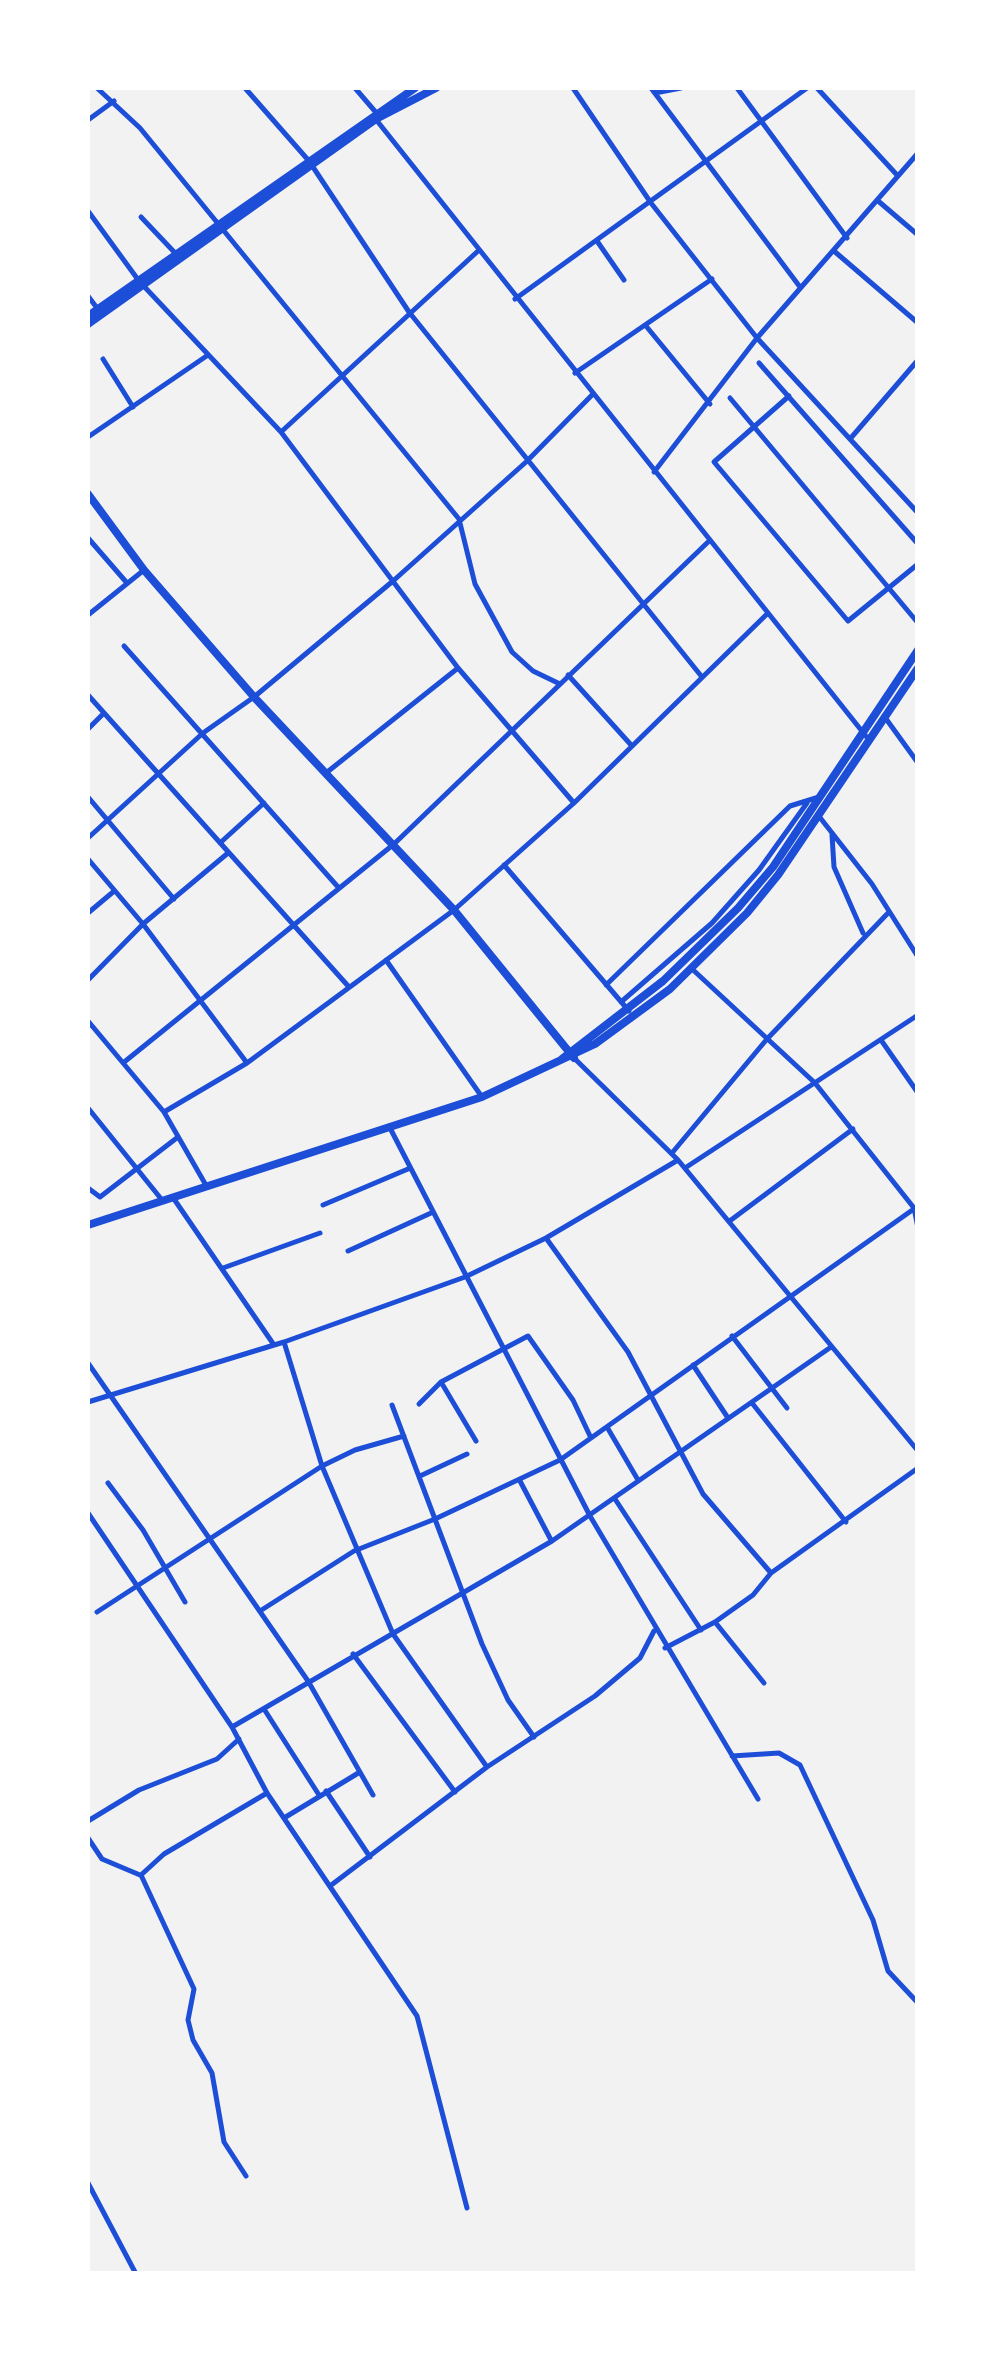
<!DOCTYPE html>
<style>
body{margin:0}
#map{position:relative;width:1005px;height:2361px;overflow:hidden;background:#f2f2f2;font-family:Manrope,sans-serif}
canvas{display:block}
.frame{position:absolute;inset:0;border:90px solid #fff;pointer-events:none}
</style>
<div id="map">
<canvas width="1005" height="2361"></canvas>
<div class="frame"></div>
</div>
<script>
const context = document.querySelector('canvas').getContext('2d');
context.lineJoin = 'round';
const toPath = rows => new Path2D(rows.map(r => 'M' + r).join(''));
function stroke(path, color, width, dash) { context.strokeStyle = color; context.lineWidth = width; context.lineCap = dash ? 'butt' : 'round'; context.setLineDash(dash || []); context.stroke(path); }
const minor = toPath([
 [97,88,140,128,459,519,475,584,512,652,533,671,560,684],
 [245,88,309,161,409,312,702,677],
 [355,88,379,116],
 [573,88,651,203,757,338,918,513],
 [651,88,800,287],
 [737,88,847,238],
 [817,88,897,175],
 [655,93,681,88],
 [374,117,869,740],
 [88,120,114,101],
 [877,200,918,235],
 [88,211,139,281,281,432,458,668,574,803],
 [141,217,177,255],
 [597,241,624,280],
 [834,251,918,323],
 [88,296,97,308],
 [515,299,807,88],
 [646,326,710,404],
 [103,359,133,407],
 [759,363,918,544],
 [575,373,712,279],
 [789,396,714,462,848,621,918,564],
 [730,398,918,623],
 [281,432,478,251],
 [88,437,208,355],
 [850,439,918,360],
 [654,472,757,338,918,153],
 [88,538,127,583],
 [88,615,144,570],
 [124,646,338,887],
 [568,675,632,746],
 [88,695,349,987],
 [884,716,918,763],
 [88,729,104,713],
 [326,773,458,668],
 [88,797,174,899],
 [818,815,872,884,918,957],
 [832,835,834,867,863,933],
 [88,838,203,733,254,697,393,581,526,462,592,395],
 [220,843,264,803],
 [88,859,143,924,247,1063],
 [504,865,629,1011],
 [88,913,113,892],
 [386,960,482,1097],
 [691,968,815,1083,914,1208,918,1228],
 [88,980,143,924,228,853],
 [606,985,790,806,819,797],
 [621,1002,712,923,759,870,807,803],
 [88,1021,164,1112,207,1187],
 [881,1040,918,1093],
 [574,1058,678,1160,918,1451],
 [123,1063,394,844,708,542],
 [88,1108,162,1200],
 [164,1112,247,1063,454,910,574,803,767,614],
 [389,1126,590,1516,758,1799],
 [672,1153,767,1039,889,912],
 [685,1168,918,1015],
 [88,1188,100,1197,178,1137],
 [174,1199,274,1345],
 [323,1205,408,1169],
 [731,1220,853,1129],
 [546,1238,628,1352,703,1494,771,1573],
 [348,1251,431,1213],
 [223,1268,320,1233],
 [732,1336,787,1408],
 [284,1342,322,1466,393,1634,487,1767],
 [88,1363,308,1681,373,1795],
 [693,1365,728,1418],
 [441,1382,476,1441],
 [88,1402,284,1342,465,1277,546,1238,678,1160],
 [752,1403,846,1522],
 [419,1404,441,1382,528,1336,573,1400,591,1438],
 [392,1405,482,1644,508,1700,534,1737],
 [607,1427,638,1480],
 [420,1476,467,1454],
 [520,1481,551,1540],
 [108,1483,143,1530,185,1602],
 [615,1499,701,1630],
 [88,1513,232,1727,267,1793,417,2016,467,2208],
 [260,1611,354,1551,435,1519,560,1460,918,1206],
 [97,1612,322,1466,355,1450,404,1436],
 [715,1622,764,1683],
 [665,1648,715,1622,753,1595,771,1573,918,1468],
 [353,1654,455,1792],
 [264,1709,319,1795],
 [232,1727,552,1541,831,1347],
 [732,1756,779,1753,800,1765,873,1920,888,1971,918,2003],
 [326,1791,370,1857],
 [284,1818,360,1772],
 [88,1821,139,1790,217,1759,239,1739],
 [88,1838,102,1859,140,1875],
 [330,1886,487,1767,595,1696,640,1658,654,1631],
 [246,2176,224,2142,212,2073,193,2040,188,2020,194,1989,141,1875,164,1854,267,1793],
 [88,2183,136,2274]
]);
const tertiary = toPath([
 [88,316,415,88],
 [88,324,376,119,436,88],
 [88,494,144,570,254,697,454,910,574,1058]
]);
const secondary = toPath([
 [562,1059,663,981,738,908,773,867,918,650],
 [88,1225,482,1097,595,1044,670,989,747,913,778,875,918,668]
]);
stroke(minor, '#1d4ed8', 5);
stroke(tertiary, '#1d4ed8', 8);
stroke(secondary, '#1d4ed8', 8);
</script>
